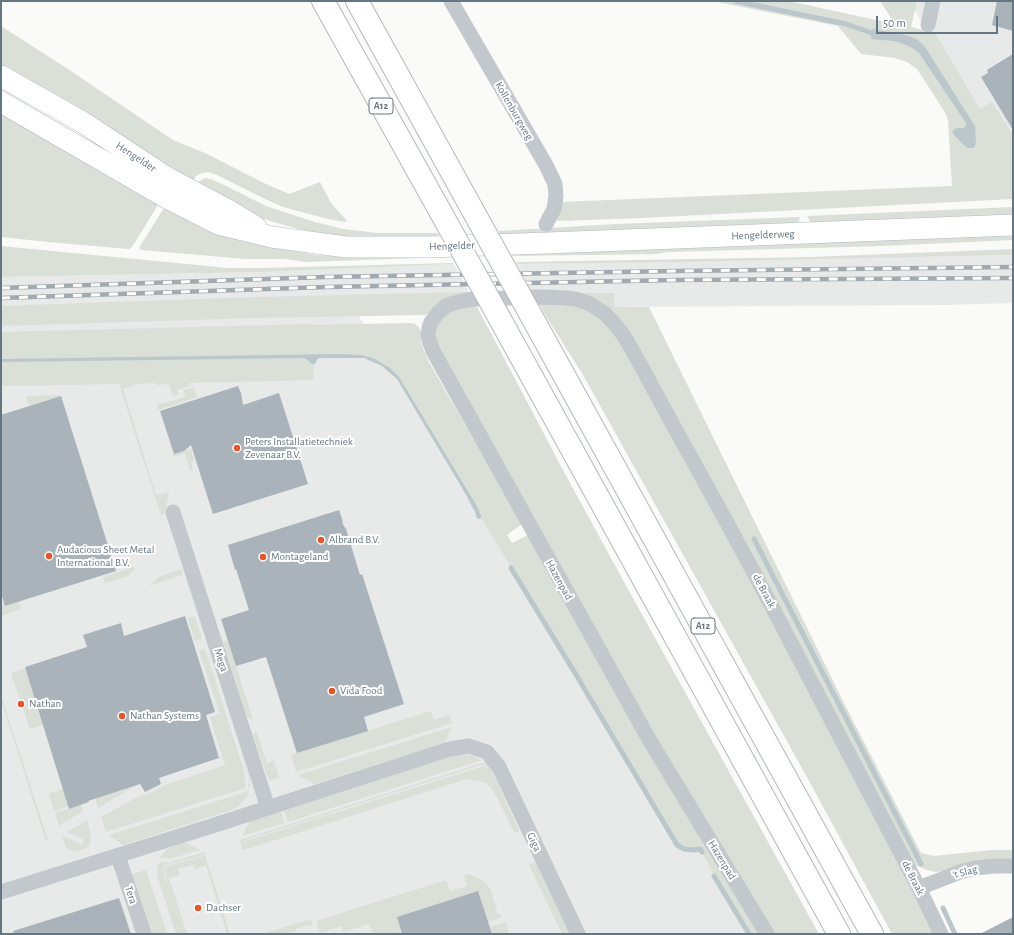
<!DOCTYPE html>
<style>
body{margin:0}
#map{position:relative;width:1014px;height:935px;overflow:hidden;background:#fafaf8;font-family:"Alegreya Sans",sans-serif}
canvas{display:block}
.frame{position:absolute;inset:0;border:2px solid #657683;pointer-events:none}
.scale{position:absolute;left:876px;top:16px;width:122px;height:18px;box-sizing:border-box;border:2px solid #657683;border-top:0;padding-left:5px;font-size:12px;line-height:14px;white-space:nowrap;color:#657683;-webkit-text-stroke:3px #fff;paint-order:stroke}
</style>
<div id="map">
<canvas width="1014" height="935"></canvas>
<div class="frame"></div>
<div class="scale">50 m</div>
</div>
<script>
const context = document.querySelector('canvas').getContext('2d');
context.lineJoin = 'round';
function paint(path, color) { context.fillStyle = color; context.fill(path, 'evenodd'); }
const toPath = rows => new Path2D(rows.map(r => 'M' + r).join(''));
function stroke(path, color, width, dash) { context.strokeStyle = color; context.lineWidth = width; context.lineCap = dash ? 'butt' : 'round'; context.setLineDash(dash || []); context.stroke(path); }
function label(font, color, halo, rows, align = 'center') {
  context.font = font + ' "Alegreya Sans",sans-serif'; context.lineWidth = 4; context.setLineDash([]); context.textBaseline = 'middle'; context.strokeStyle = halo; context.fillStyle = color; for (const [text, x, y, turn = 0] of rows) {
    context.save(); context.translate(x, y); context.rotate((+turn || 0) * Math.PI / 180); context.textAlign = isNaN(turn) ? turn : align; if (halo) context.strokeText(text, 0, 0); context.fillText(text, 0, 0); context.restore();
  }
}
const built = toPath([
 [909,1,1013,1,1013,172],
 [1013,255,1013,303,945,305,614,307,613,293,532,292,517,264],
 [454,264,470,294,356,312,396,376,481,518,575,673,677,845,684,849,694,850,700,849,714,876,749,934,1,934,1,277,262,272]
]);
const green = toPath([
 [712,1,788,1,895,24,880,1,917,1,911,27,935,33,980,109,992,102,1013,135,1013,199,642,218,558,221,555,215,560,202,952,186,948,121,946,114,917,69,907,62,895,58,861,54,838,26],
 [1,26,68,69,173,140,205,153,266,184,289,194,320,182,331,203,347,221,345,222,328,219,283,207,261,197,217,175,208,172,202,173,196,176,191,183,1,69],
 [1,109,161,200,132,247,129,249,48,242,1,237],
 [205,178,211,179,224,185,266,206,315,222,343,229,377,233,437,233,440,238,375,239,325,235,295,228,270,221,243,211,198,183,200,181],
 [167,203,260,244,294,251,316,255,333,256,449,254,450,257,306,262,285,259,245,259,142,250,140,249,139,248],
 [1013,207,1013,217,812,225,807,216],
 [800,217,798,225,502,237,499,231,616,224],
 [1013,233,1013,240,992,241,881,246,669,252,656,254,513,256,511,254],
 [1,246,228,268,262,268,453,263,454,264,262,272,1,277],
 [1013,249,1013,255,675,262,517,264,516,262,809,257,938,252],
 [469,292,472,297,431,312,425,315,251,318,1,326,1,306,260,297],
 [532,292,614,293,614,307,649,307,844,703,921,853,934,856,991,850,1013,850,1013,861,936,872,927,870,917,866,909,858,615,315],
 [538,302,581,306,610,325,637,365,937,934,892,934,808,779,583,375,547,318],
 [475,303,563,470,624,582,819,934,771,934,682,788,438,354,434,329,447,311],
 [410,323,415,324,419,327,421,332,421,341,424,351,429,362,522,524,507,535,512,543,528,535,763,934,749,934,714,876,700,849,694,850,684,849,677,845,575,673,481,518,396,376,383,365,368,358,314,356,313,380,189,383,190,386,177,390,178,395,173,396,169,384,156,385,156,383,135,384,135,385,123,389,156,495,169,492,165,513,161,515,119,384,1,386,1,332,311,324,315,325],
 [194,387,197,397,158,410,157,405,185,397,183,390],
 [59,395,61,396,29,406,26,396],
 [191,449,194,461,191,463,193,470,190,471,185,453,173,457,172,454],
 [134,567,134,570,128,576,105,583,103,577],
 [181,569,182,575,149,586,158,577],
 [19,602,21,609,1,616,1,605,4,604,5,606],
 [195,616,202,639,195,641,188,618],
 [228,641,236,666,253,720,247,717,223,642],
 [205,648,244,771,245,777,245,788,106,832,101,817,143,794,145,796,165,785,225,765,210,717,220,714,199,651],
 [209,649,210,649,248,771,250,781,250,787,248,787,249,779,248,773],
 [26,668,40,714,40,715,43,725,30,729,11,673],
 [1,695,48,840,46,841,1,700],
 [431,711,434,720,449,715,452,723,296,772,291,755],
 [452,727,444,743,314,784,298,775],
 [256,731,267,763,274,760,279,778,270,780,267,776,253,736],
 [457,755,471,755,482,760,288,822,284,811],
 [485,762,490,767,519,830,519,831,515,833,514,832,497,797,491,788,486,783,479,781,467,779,244,850,242,849,240,840],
 [484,764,488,768,486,768,484,766,242,842,242,841],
 [140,783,98,808,95,798],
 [63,789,69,806,54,811,49,794],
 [249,791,247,797,243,802,234,809,123,845,109,835],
 [81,805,83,811,59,826,55,813],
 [281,812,284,823,242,836,250,821],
 [87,820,91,836,90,844,87,848,74,852,66,848,62,835,82,845,84,840,67,832],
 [184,842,200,850,169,859,166,857,159,859,161,856,167,849],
 [204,852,230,934,227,934,206,865,195,869,193,865,178,869,180,875,169,878,187,934,176,934,158,878,157,871,158,864,165,862,168,863],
 [204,855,204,856,164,867,167,881,165,881,163,866],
 [536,862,570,934,562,934,529,865],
 [146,870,167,934,148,934,130,875],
 [469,874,482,880,490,888,498,915,500,914,501,917,500,918,488,922,478,891,397,917,401,932,395,934,373,934,369,924,343,932,341,926,320,933,316,921,446,880,450,891,467,886,464,875],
 [311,919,313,925,309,926,309,925,297,928,297,930,284,934,262,934],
 [506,922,509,934,492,934,490,927]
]);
const water = toPath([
 [872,29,901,34,912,37,918,40,925,47,975,126,976,142,975,146,973,148,967,148,956,137,952,132,954,130,957,128,964,128,966,126,966,123,919,53,914,49,906,45,894,41,871,39],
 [339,354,360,355,373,358,390,368,399,377,478,508,481,516,481,518,479,519,477,518,475,512,465,493,397,379,382,366,364,358,319,358,317,360,315,364,312,364,305,358,1,362,1,359]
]);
const stream = toPath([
 [735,1,846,24,872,33],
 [754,539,921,864],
 [511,568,575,673,677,845,684,849,694,850,700,849,702,852],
 [714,876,749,934],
 [943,908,955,934]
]);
const building = toPath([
 [997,1,1013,1,1013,31,992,25],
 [1013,54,1013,130,981,77,988,73,987,70],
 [238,386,241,393,243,405,279,393,308,484,213,514,191,445,184,451,174,454,160,411],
 [61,396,116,571,5,606,1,593,1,415],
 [339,510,343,522,342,523,346,529,360,575,362,574,404,704,364,717,368,731,297,753,266,657,236,666,221,619,249,610,236,569,235,570,228,545],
 [185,616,215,712,206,715,219,758,159,778,161,784,145,792,140,784,88,801,89,802,69,809,25,667,87,647,83,635,121,623,124,636],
 [478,891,492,934,402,934,397,917],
 [119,898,131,934,14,934,13,931],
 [1013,917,1013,934,980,934]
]);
const street = toPath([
 [451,1,546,165,555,184,556,196,554,209,546,224],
 [928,25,933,1],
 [173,512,197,587,268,808],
 [118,856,144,934],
 [919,888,960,872,975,868,994,866,1013,866],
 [1,892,215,825,450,749,469,746,487,752,499,767,578,934],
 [767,934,650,741,433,351,430,343,428,335,429,328,431,322,438,313,446,306,454,303,472,299,542,297,567,298,576,299,590,304,604,313,614,323,624,336,634,353,672,423,725,519,768,599,919,888,941,934]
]);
const secondary = toPath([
 [1,76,84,123,166,177,228,210,256,227],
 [1,102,167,198,218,224,272,237,346,247,427,247,547,243,1013,225]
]);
const highway = toPath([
 [323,1,440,211],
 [357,1,472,209],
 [500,319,839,934],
 [533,319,872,934]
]);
const rail = toPath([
 [1,288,325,277,676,271,1013,267],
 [1,298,326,287,676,280,1013,278]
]);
const highwayBridge = toPath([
 [472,209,533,319],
 [440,211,500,319]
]);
const markers = [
 [237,448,4,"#e4572e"],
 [321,540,4,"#e4572e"],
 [49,556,4,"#e4572e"],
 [263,557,4,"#e4572e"],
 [332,691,4,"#e4572e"],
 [21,704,4,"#e4572e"],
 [122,716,4,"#e4572e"],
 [198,908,4,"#e4572e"]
];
const shields = [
 [381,106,24],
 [703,626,24]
];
const shieldNames = [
 ["A12",381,106],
 ["A12",703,626]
];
const streetNames = [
 ["Kollenburgweg",514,111,60],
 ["Hengelder",136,157,33],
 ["Hengelderweg",763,235,-2],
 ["Hengelder",452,246,-2],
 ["Hazenpad",559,580,61],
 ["de Braak",764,591,62],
 ["Mega",221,660,72],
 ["Giga",534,842,65],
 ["Hazenpad",722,860,59],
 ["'t Slag",965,872,-15],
 ["de Braak",913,878,63],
 ["Tera",131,895,72]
];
const poiNames = [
 ["Peters Installatietechniek",245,442],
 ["Zevenaar B.V.",245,455],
 ["Albrand B.V.",329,540],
 ["Audacious Sheet Metal",57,550],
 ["International B.V.",57,563],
 ["Montageland",271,557],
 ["Vida Food",340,691],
 ["Nathan",29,704],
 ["Nathan Systems",130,716],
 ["Dachser",206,908]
];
paint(built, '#e8e9e9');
paint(green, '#dadfd7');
paint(water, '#bbc7cb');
stroke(stream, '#bbc7cb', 5);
paint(building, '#aab3b9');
stroke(secondary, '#b3babf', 22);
stroke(highway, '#b4b9bd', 24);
stroke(street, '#c3c8cc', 15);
stroke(secondary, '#fff', 21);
stroke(highway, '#fff', 22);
stroke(rail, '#a2aab0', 4.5);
stroke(rail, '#fff', 3, [9]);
stroke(highwayBridge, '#b4b9bd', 24, []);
stroke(highwayBridge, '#fff', 22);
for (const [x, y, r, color] of markers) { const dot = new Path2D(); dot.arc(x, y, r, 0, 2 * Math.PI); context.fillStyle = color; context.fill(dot); stroke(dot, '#fff', 1.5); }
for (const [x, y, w] of shields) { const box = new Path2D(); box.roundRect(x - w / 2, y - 8, w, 16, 3); context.fillStyle = '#fff'; context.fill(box); stroke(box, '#657683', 1); }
label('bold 10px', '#657683', null, shieldNames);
label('11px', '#657683', '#fff', streetNames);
label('11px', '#657683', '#fff', poiNames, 'left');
</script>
